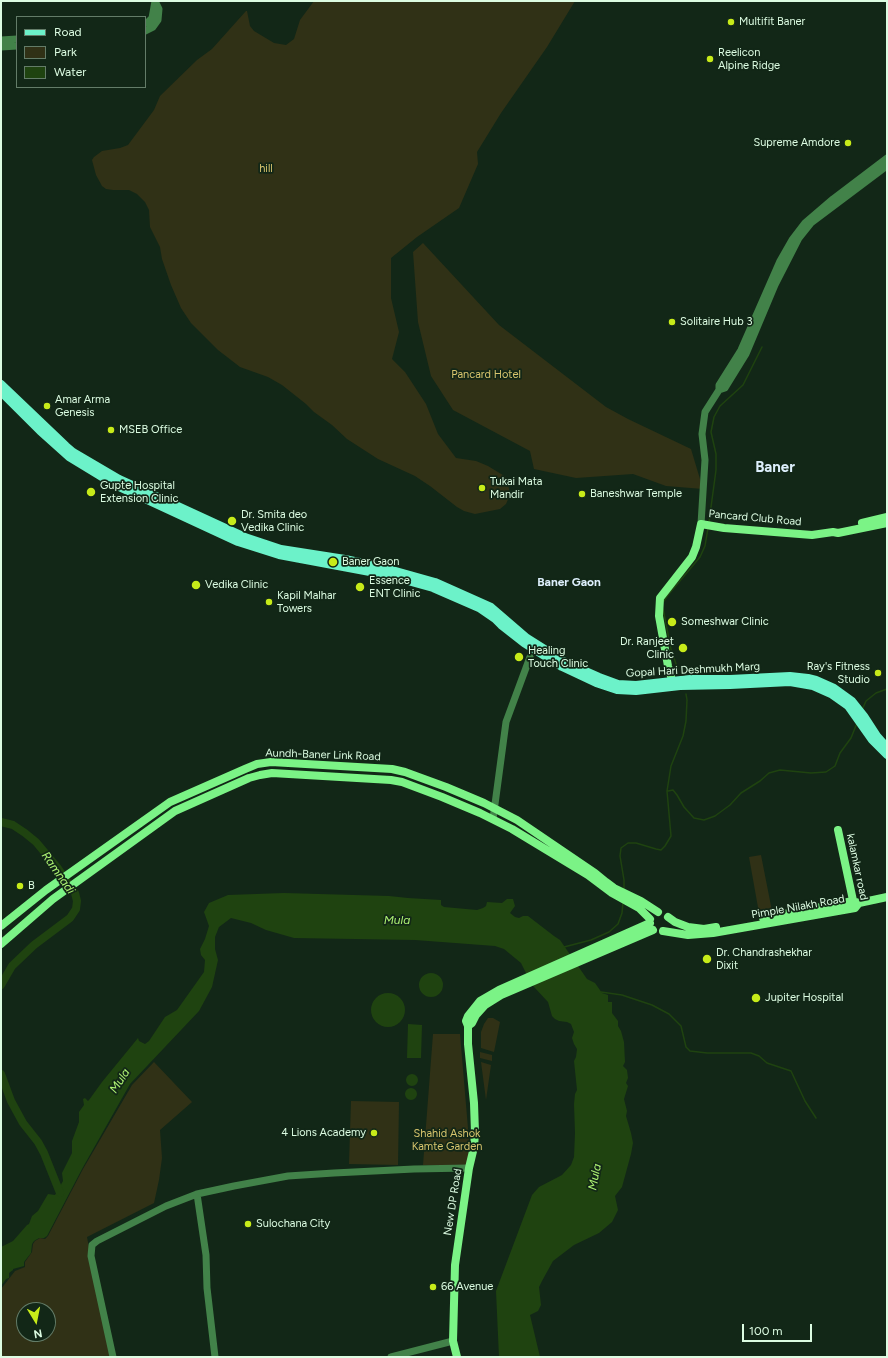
<!DOCTYPE html>
<style>
body{margin:0}
#map{position:relative;width:888px;height:1358px;overflow:hidden;background:#122717;font-family:Figtree,sans-serif}
canvas{display:block}
.frame{position:absolute;inset:0;border:2px solid #dcfce2;pointer-events:none}
.legend{position:absolute;left:16px;top:16px;width:130px;height:72px;box-sizing:border-box;background:#122717;border:1px solid #637c68;margin:0;padding:5px 7px;list-style:none;font-size:12px;color:#dcfce2}
.legend li{display:flex;align-items:center;gap:8px;height:20px}
.legend b{width:20px;border:1px solid #637c68}
.north{position:absolute;left:16px;top:1302px;width:40px;height:40px;box-sizing:border-box;background:#122717;border:1px solid #637c68;border-radius:50%;rotate:170deg;font-size:11px;font-weight:700;line-height:16px;text-align:center;color:#dcfce2}
.north::after{content:'';display:block;margin:auto;width:14px;height:18px;background:#c7eb19;clip-path:polygon(50% 0,100% 100%,50% 72%,0 100%)}
.scale{position:absolute;left:742px;top:1324px;width:70px;height:18px;box-sizing:border-box;border:2px solid #dcfce2;border-top:0;padding-left:5px;font-size:12px;line-height:14px;white-space:nowrap;color:#dcfce2;-webkit-text-stroke:3px #122717;paint-order:stroke}
</style>
<div id="map">
<canvas width="888" height="1358"></canvas>
<div class="frame"></div>
<ul class="legend">
<li><b style="height:5px;background:#6cf2c9"></b>Road</li>
<li><b style="height:11px;background:#303116"></b>Park</li>
<li><b style="height:11px;background:#1f4310"></b>Water</li>
</ul>
<div class="north">N</div>
<div class="scale">100 m</div>
</div>
<script>
const context = document.querySelector('canvas').getContext('2d');
context.lineJoin = 'round';
function paint(path, color) { context.fillStyle = color; context.fill(path, 'evenodd'); }
const toPath = rows => new Path2D(rows.map(r => 'M' + r).join(''));
function stroke(path, color, width, dash) { context.strokeStyle = color; context.lineWidth = width; context.lineCap = dash ? 'butt' : 'round'; context.setLineDash(dash || []); context.stroke(path); }
function label(font, color, halo, rows, align = 'center') {
  context.font = font + ' Figtree,sans-serif'; context.lineWidth = 3.5; context.setLineDash([]); context.textBaseline = 'middle'; context.strokeStyle = halo; context.fillStyle = color; for (const [text, x, y, turn = 0] of rows) {
    context.save(); context.translate(x, y); context.rotate((+turn || 0) * Math.PI / 180); context.textAlign = isNaN(turn) ? turn : align; if (halo) context.strokeText(text, 0, 0); context.fillText(text, 0, 0); context.restore();
  }
}
const green = toPath([
 [314,1,575,1,547,47,501,113,477,152,478,164,459,208,417,237,391,258,391,298,399,332,392,359,405,372,426,404,438,434,456,458,476,461,488,466,506,477,509,489,509,497,506,504,500,509,475,514,464,511,457,507,430,486,415,476,378,459,347,439,332,425,314,412,306,404,282,385,268,377,240,367,218,350,191,323,181,308,171,285,162,259,160,247,150,227,149,210,145,202,137,194,129,190,113,190,106,189,102,186,96,175,92,160,94,157,102,151,120,148,128,145,154,110,160,96,197,60,212,49,246,11,247,11,250,26,254,31,274,43,286,45,294,39,300,20],
 [423,243,499,325,606,407,628,419,691,449,703,489,666,486,633,474,576,478,534,469,530,451,453,410,431,376,418,322,413,252],
 [761,855,772,911,759,913,749,857],
 [488,1018,493,1018,500,1022,494,1052,481,1048,481,1032,484,1024],
 [433,1034,460,1034,469,1140,468,1166,423,1165],
 [480,1052,492,1055,492,1061,480,1058],
 [154,1062,192,1102,160,1130,162,1158,159,1180,154,1203,87,1237,110,1357,1,1357,1,1289,15,1271,25,1267,25,1262,32,1252,33,1244,35,1241,40,1238,45,1239,48,1236,83,1169,132,1085],
 [24,1310,48,1310,48,1334,24,1334],
 [481,1062,491,1065,486,1100],
 [351,1101,399,1102,398,1165,349,1164]
]);
const water = toPath([
 [284,893,389,896,408,898,441,900,441,905,444,907,477,910,483,908,486,906,487,902,502,903,507,899,513,899,515,906,510,913,515,917,519,918,523,916,528,916,554,936,560,940,587,979,595,983,602,993,608,995,608,1002,612,1002,612,1013,618,1021,618,1026,621,1031,624,1042,625,1062,623,1066,627,1070,628,1078,626,1083,628,1086,624,1099,627,1111,626,1116,631,1133,633,1143,631,1154,622,1187,615,1196,618,1210,612,1222,599,1233,574,1245,553,1261,542,1281,539,1287,541,1305,538,1311,530,1315,540,1357,499,1357,496,1291,532,1195,539,1187,562,1175,571,1165,574,1157,575,1133,574,1104,575,1094,577,1090,574,1061,576,1057,577,1049,574,1044,572,1038,574,1032,571,1024,567,1022,559,1021,555,1019,552,1016,548,1002,534,987,527,975,521,963,504,949,495,946,415,940,294,938,266,930,251,923,231,918,219,927,215,937,215,949,218,960,212,987,199,1011,130,1084,82,1169,47,1236,44,1238,39,1238,34,1241,32,1244,31,1253,24,1262,24,1266,13,1269,13,1270,9,1273,9,1278,6,1279,1,1286,1,1247,13,1241,27,1225,29,1224,32,1216,38,1211,48,1194,55,1195,63,1181,62,1173,72,1153,72,1141,79,1122,79,1112,84,1105,83,1099,85,1098,88,1101,89,1100,102,1082,138,1038,139,1041,145,1044,149,1041,165,1017,177,1010,204,972,205,960,201,955,200,949,205,939,209,926,204,912,209,903,228,895],
 '419 985a12 12 0 1 1 24 0a12 12 0 1 1-24 0Z',
 '371 1010a17 17 0 1 1 34 0a17 17 0 1 1-34 0Z',
 [408,1024,422,1025,421,1058,407,1058],
 '406 1080a6 6 0 1 1 12 0a6 6 0 1 1-12 0Z',
 '405 1094a6 6 0 1 1 12 0a6 6 0 1 1-12 0Z'
]);
const stream = toPath([
 [709,522,716,470,716,454,711,432,714,417,720,406,743,385,762,347],
 [664,601,668,595,700,557,705,546,708,528],
 [663,609,671,649,678,670],
 [862,710,866,701,876,693,887,689],
 [668,791,673,790,677,795,684,807,694,818,704,820,715,816,730,805,741,793,760,781,769,773,780,770,811,773,826,772,835,766,840,753,851,738,857,723],
 [624,890,624,880,620,856,621,848,628,843,636,843,656,849,661,850,665,846,671,836,667,791,671,766,683,736,686,721,687,700,686,694],
 [564,947,591,940,609,932,618,924,622,913,623,902],
 [601,992,622,995,652,1005,669,1014,681,1026,686,1047,690,1051,707,1053,751,1053,759,1056,767,1063,791,1071,805,1101,816,1118]
]);
const river = toPath([
 [1,822,13,825,25,833,36,842,57,867,75,893,77,901,76,909,70,918,34,945,12,966,1,985],
 [1,1074,11,1101,23,1123,38,1142,44,1153,60,1193]
]);
const tertiary = toPath([
 [145,23,148,22,152,18,155,1],
 [145,31,153,27,158,20,159,9,155,1],
 [1,40,17,39],
 [1,47,17,46],
 [719,390,725,388,746,354,775,285,799,238,811,223,887,166],
 [701,524,705,460,702,434,705,412,719,390,719,385,741,350,780,261,792,240,805,223,833,199,887,158],
 [493,819,506,722,530,657],
 [197,1194,206,1255,207,1288,215,1357],
 [113,1357,91,1256,92,1245,97,1241,166,1206,197,1194,234,1186,288,1176,334,1173,414,1169,469,1168],
 [391,1357,453,1341]
]);
const secondary = toPath([
 [862,523,887,517],
 [672,680,668,666,659,616,660,598,692,557,696,547,701,524,724,528,812,535,833,532,838,533,887,523],
 [838,830,854,905],
 [859,903,887,897],
 [668,917,675,922,688,927,704,929,716,927],
 [763,918,853,901,859,903],
 [1,926,46,890,170,802,245,769,257,764,271,762,392,769,405,772,446,787,484,803,517,820,595,873,606,882,614,888,641,901,658,912],
 [663,931,688,935,713,933,855,908,859,903],
 [1,944,53,899,175,811,249,778,260,775,272,773,391,780,402,782,442,797,480,813,512,829,588,875,612,893,639,908,650,919],
 [468,1026,472,1023,476,1015,485,1005,501,995,653,930],
 [457,1357,453,1341,455,1265,469,1168,474,1147,475,1133,474,1103,468,1044,468,1026,466,1021,468,1016,480,1001,499,990,650,923]
]);
const primary = toPath([
 [1,384,66,446,73,452,119,479,245,537,281,549,345,559,378,566,435,582,491,607,527,638,565,662,599,677,618,684,636,685,690,679,730,679,790,676,808,678,816,680,834,688,852,701,864,716,877,736,887,747],
 [1,392,40,431,69,457,115,485,238,542,279,555,386,575,433,588,479,608,495,619,501,625,524,643,562,667,596,683,617,690,636,691,680,686,730,685,790,682,813,686,831,694,848,706,872,740,887,755]
]);
const markers = [
 [731,22,4,"#c7eb19"],
 [710,59,4,"#c7eb19"],
 [848,143,4,"#c7eb19"],
 [672,322,4,"#c7eb19"],
 [47,406,4,"#c7eb19"],
 [111,430,4,"#c7eb19"],
 [482,488,4,"#c7eb19"],
 [91,492,5,"#c7eb19"],
 [582,494,4,"#c7eb19"],
 [232,521,5,"#c7eb19"],
 [333,562,5,"#c7eb19"],
 [196,585,5,"#c7eb19"],
 [360,587,5,"#c7eb19"],
 [269,602,4,"#c7eb19"],
 [672,622,5,"#c7eb19"],
 [683,648,5,"#c7eb19"],
 [519,657,5,"#c7eb19"],
 [878,673,4,"#c7eb19"],
 [20,886,4,"#c7eb19"],
 [707,959,5,"#c7eb19"],
 [756,998,5,"#c7eb19"],
 [374,1133,4,"#c7eb19"],
 [248,1224,4,"#c7eb19"],
 [433,1287,4,"#c7eb19"]
];
const poiNames = [
 ["Multifit Baner",739,22],
 ["Reelicon",718,53],
 ["Alpine Ridge",718,66],
 ["Supreme Amdore",840,143,"right"],
 ["Solitaire Hub 3",680,322],
 ["Amar Arma",55,400],
 ["Genesis",55,413],
 ["MSEB Office",119,430],
 ["Tukai Mata",490,482],
 ["Mandir",490,495],
 ["Gupte Hospital",100,486],
 ["Extension Clinic",100,499],
 ["Baneshwar Temple",590,494],
 ["Dr. Smita deo",241,515],
 ["Vedika Clinic",241,528],
 ["Baner Gaon",342,562],
 ["Essence",369,581],
 ["ENT Clinic",369,594],
 ["Vedika Clinic",205,585],
 ["Kapil Malhar",277,596],
 ["Towers",277,609],
 ["Someshwar Clinic",681,622],
 ["Dr. Ranjeet",674,642,"right"],
 ["Clinic",674,655,"right"],
 ["Healing",528,651],
 ["Touch Clinic",528,664],
 ["Ray's Fitness",870,667,"right"],
 ["Studio",870,680,"right"],
 ["B",28,886],
 ["Dr. Chandrashekhar",716,953],
 ["Dixit",716,966],
 ["Jupiter Hospital",765,998],
 ["4 Lions Academy",366,1133,"right"],
 ["Sulochana City",256,1224],
 ["66 Avenue",441,1287]
];
const parkNames = [
 ["hill",266,169],
 ["Pancard Hotel",486,375],
 ["Shahid Ashok",447,1134],
 ["Kamte Garden",447,1147]
];
const streetNames = [
 ["Pancard Club Road",755,518,5],
 ["Gopal Hari Deshmukh Marg",693,670,-3],
 ["Aundh-Baner Link Road",323,755,2],
 ["kalamkar road",857,867,78],
 ["Pimple Nilakh Road",798,907,-10],
 ["New DP Road",453,1202,-81]
];
const neighbourhoodNames = [
 ["Baner Gaon",569,582]
];
const waterNames = [
 ["Ramnadi",58,873,55],
 ["Mula",397,920],
 ["Mula",120,1081,-57],
 ["Mula",595,1177,-79]
];
const districtNames = [
 ["Baner",775,468]
];
paint(green, '#303116');
paint(water, '#1f4310');
stroke(stream, '#1f4310', 1.5);
stroke(river, '#1f4310', 8);
stroke(tertiary, '#428249', 7);
stroke(secondary, '#7bf386', 8);
stroke(primary, '#6cf2c9', 8);
for (const [x, y, r, color] of markers) { const dot = new Path2D(); dot.arc(x, y, r, 0, 2 * Math.PI); context.fillStyle = color; context.fill(dot); stroke(dot, '#122717', 1.5); }
label('11px', '#dcfce2', '#122717', poiNames, 'left');
label('11px', '#d7c46d', '#122717', parkNames);
label('11px', '#dcfce2', '#122717', streetNames);
label('bold 12px', '#ddeffc', '#122717', neighbourhoodNames);
label('italic 12px', '#aef373', '#122717', waterNames);
label('bold 15px', '#ddeffc', '#122717', districtNames);
</script>
